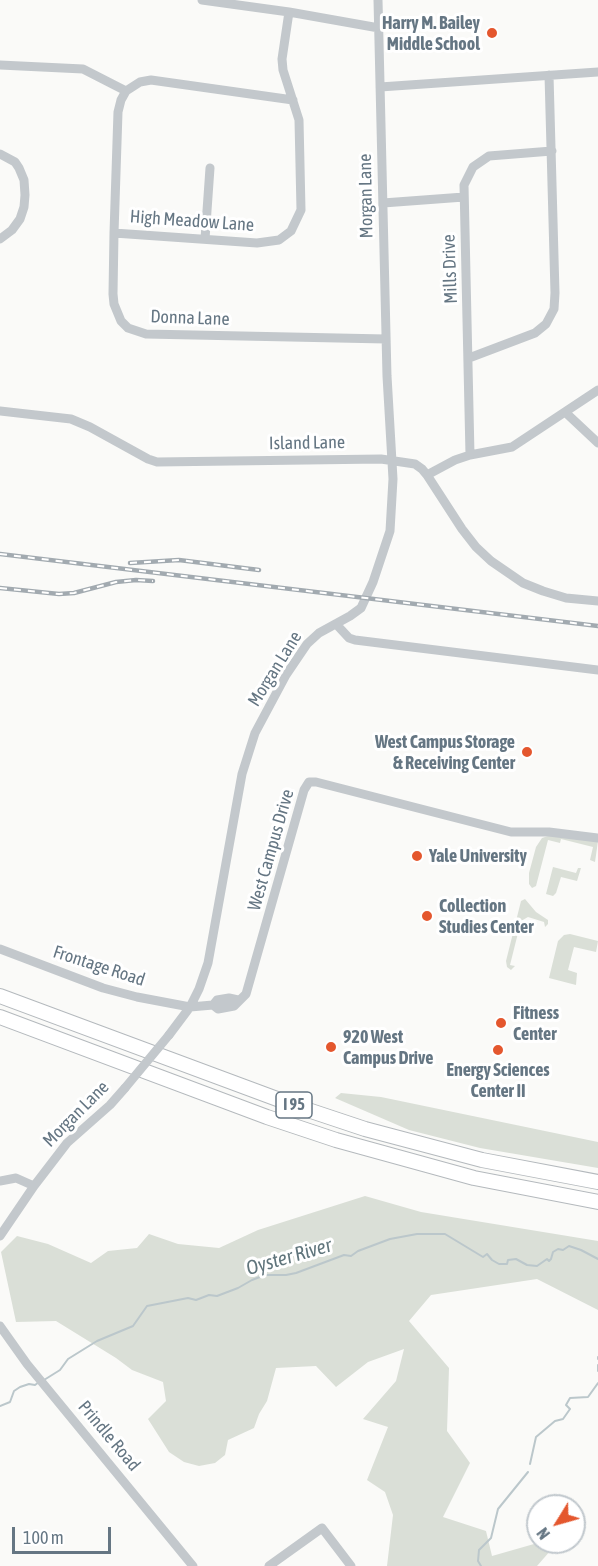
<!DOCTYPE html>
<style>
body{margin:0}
#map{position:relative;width:598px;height:1566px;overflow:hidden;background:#fafaf8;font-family:"Asap Condensed",sans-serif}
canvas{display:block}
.north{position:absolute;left:526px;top:1494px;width:60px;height:60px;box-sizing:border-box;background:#fff;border:2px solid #c1c8cd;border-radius:50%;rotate:233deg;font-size:16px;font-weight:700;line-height:24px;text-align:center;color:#657683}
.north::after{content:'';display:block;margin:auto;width:21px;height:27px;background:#e4572e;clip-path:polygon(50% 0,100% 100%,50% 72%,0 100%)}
.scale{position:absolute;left:12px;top:1527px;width:99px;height:27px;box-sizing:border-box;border:3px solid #657683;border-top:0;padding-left:8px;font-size:18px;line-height:21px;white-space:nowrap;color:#657683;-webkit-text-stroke:4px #fff;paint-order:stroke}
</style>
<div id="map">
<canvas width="598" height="1566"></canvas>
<div class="north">N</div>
<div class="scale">100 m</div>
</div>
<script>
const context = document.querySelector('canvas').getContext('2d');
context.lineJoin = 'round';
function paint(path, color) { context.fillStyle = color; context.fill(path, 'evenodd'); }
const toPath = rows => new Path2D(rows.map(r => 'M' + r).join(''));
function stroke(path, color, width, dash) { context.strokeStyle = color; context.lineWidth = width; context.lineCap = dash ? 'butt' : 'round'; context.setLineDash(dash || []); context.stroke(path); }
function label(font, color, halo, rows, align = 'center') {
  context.font = font + ' "Asap Condensed",sans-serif'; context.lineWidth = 6; context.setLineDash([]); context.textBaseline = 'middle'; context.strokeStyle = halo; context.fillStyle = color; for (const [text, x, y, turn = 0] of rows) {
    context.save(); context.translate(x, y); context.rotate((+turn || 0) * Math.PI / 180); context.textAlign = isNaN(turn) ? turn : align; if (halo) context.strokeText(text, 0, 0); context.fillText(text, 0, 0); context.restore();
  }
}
const green = toPath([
 [551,835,598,841,595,862,590,860,593,847,561,839,560,843,548,840,536,886,532,888,529,884,529,873,536,847,542,838],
 [553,867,576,873,578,868,581,868,577,881,561,877,556,893,553,896,546,894],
 [525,899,536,912,548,920,548,924,545,927,544,922,528,917,521,921,510,965,515,966,511,970,507,967,506,961,521,901],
 [570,934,598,941,596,952,574,947,568,970,577,973,576,985,549,978,558,941,564,935],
 [341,1093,381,1097,598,1142,598,1168,480,1148,409,1130,335,1098],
 [365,1196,421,1212,598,1241,598,1310,537,1279,431,1295,409,1321,449,1368,447,1431,470,1463,443,1517,486,1531,492,1556,534,1544,538,1540,538,1542,558,1542,537,1566,387,1566,393,1515,385,1492,367,1480,388,1427,363,1419,396,1381,404,1349,368,1362,336,1387,316,1366,276,1368,267,1401,259,1414,254,1428,228,1440,225,1455,215,1463,199,1466,184,1462,169,1452,148,1419,166,1401,163,1382,132,1370,116,1358,56,1321,16,1322,1,1252,17,1236,48,1244,91,1263,108,1251,137,1248,149,1234,178,1244,219,1248,258,1230]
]);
const stream = toPath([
 [598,1357,598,1359],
 [598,1365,598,1371],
 [44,1380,60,1370,68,1359,97,1341,133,1326,147,1306,188,1298,196,1300,209,1295,217,1296,238,1288,252,1280,265,1275,286,1275,296,1273,344,1255,351,1256,358,1251,390,1239,417,1234,445,1234,483,1257,487,1254,492,1260,499,1264,507,1264,508,1260,516,1259,527,1265,537,1266,547,1259,549,1261,551,1259,553,1252,558,1249,563,1250,569,1246,581,1250,598,1259],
 [0,1406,10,1402,14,1391,20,1387,29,1384,35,1385,39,1382],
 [530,1464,536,1437,555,1421,563,1419,570,1409,566,1405,570,1398,588,1397,598,1383],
 [481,1566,478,1561,479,1550,491,1538,498,1509,528,1472]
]);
const minor = toPath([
 [202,0,289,12,379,28],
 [0,65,83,69,126,91,140,82,151,80,293,100],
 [380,87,598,72],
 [126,91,121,100,118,112,114,233,113,294,114,304,121,321,128,328,146,334,386,339],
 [0,154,15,162,19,168,24,180,25,195,24,207,20,219,12,230,0,239],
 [383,203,464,197],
 [114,233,257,243,279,240,291,231,301,210,299,120,283,70,282,59,289,12],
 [205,239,210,168],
 [469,358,535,333,546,324,554,309,555,293,549,75],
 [0,411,71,419,90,427,148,459,157,462,381,459,415,464,422,469,427,475,455,460,470,455,512,447,598,390],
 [565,412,598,443],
 [470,455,464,185,473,167,489,156,552,151],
 [427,475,462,529,476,547,491,561,523,583,543,591,566,598,598,601],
 [336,624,349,638,355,640,598,670],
 [0,949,103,988,137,997,190,1007,213,1005,218,1009,234,1006,246,994,304,790,309,782,316,782,511,832,549,832,598,838],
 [213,1005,217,1000,229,998,238,1000],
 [169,1035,190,1007,199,989,208,963,242,774,255,733,286,675,307,644,319,633,350,616,361,608,373,582,390,531,393,479,387,376,378,0],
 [0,1181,16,1178,34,1186],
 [0,1236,34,1186,67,1143,110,1105,125,1088],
 [0,1326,27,1364,193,1566],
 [269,1566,322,1528,351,1566]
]);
const highway = toPath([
 [0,996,296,1106,365,1129,482,1160,598,1182],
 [0,1017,267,1117,336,1140,474,1178,598,1202]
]);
const rail = toPath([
 [0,554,598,626],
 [130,563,179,560,259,570],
 [0,588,59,594,74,593,116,582,136,580,153,581]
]);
const minorBridge = toPath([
 [125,1088,169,1035]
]);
const markers = [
 [492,33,6,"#e4572e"],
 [527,752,6,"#e4572e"],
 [417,856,6,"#e4572e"],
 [427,916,6,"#e4572e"],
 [501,1023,6,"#e4572e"],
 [331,1047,6,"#e4572e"],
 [498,1050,6,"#e4572e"]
];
const shields = [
 [294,1105,36]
];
const shieldNames = [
 ["I 95",294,1105]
];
const poiNames = [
 ["Harry M. Bailey",480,23,"right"],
 ["Middle School",480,44,"right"],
 ["West Campus Storage",515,742,"right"],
 ["& Receiving Center",515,763,"right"],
 ["Yale University",429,856],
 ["Collection",439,906],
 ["Studies Center",439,927],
 ["Fitness",513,1013],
 ["Center",513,1034],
 ["920 West",343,1037],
 ["Campus Drive",343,1058],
 ["Energy Sciences",498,1070,"center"],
 ["Center II",498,1091,"center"]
];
const streetNames = [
 ["Morgan Lane",366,196,-91],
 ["High Meadow Lane",192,221,4],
 ["Mills Drive",450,269,-92],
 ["Donna Lane",190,318,2],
 ["Island Lane",307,443,-1],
 ["Morgan Lane",275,669,-58],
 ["West Campus Drive",271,850,-74],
 ["Frontage Road",99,966,18],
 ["Morgan Lane",76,1114,-45],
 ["Prindle Road",109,1436,50]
];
const waterNames = [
 ["Oyster River",289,1257,-16]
];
paint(green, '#dadfd7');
stroke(stream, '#bbc7cb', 2);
stroke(highway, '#b4b9bd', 16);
stroke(minor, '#c3c8cc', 9);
stroke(highway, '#fff', 14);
stroke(rail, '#a2aab0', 4.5);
stroke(rail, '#fff', 2, [7]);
stroke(minorBridge, '#c3c8cc', 9);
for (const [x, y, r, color] of markers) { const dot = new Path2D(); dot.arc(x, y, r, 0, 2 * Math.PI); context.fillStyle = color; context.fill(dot); stroke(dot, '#fff', 2); }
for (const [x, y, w] of shields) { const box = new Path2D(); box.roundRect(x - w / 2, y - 13, w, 26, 4.5); context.fillStyle = '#fff'; context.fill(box); stroke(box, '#657683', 1.5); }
label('bold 16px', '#657683', null, shieldNames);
label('bold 18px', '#657683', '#fff', poiNames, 'left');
label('18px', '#657683', '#fff', streetNames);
label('italic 20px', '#60757c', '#fff', waterNames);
</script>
